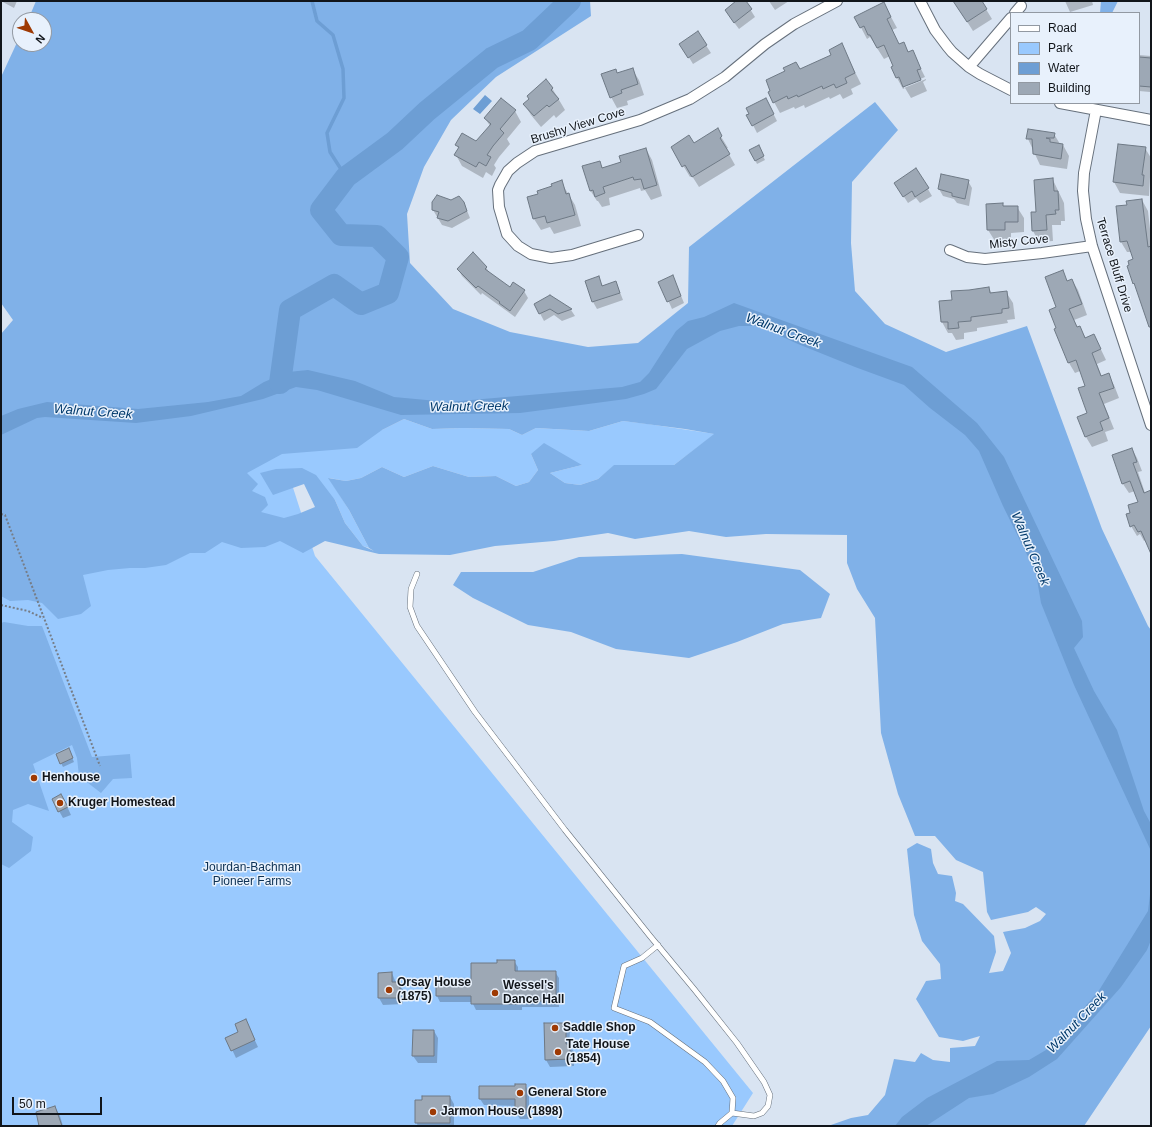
<!DOCTYPE html>
<style>
body{margin:0}
#map{position:relative;width:1152px;height:1127px;overflow:hidden;background:#d9e4f2;font-family:Helvetica,sans-serif}
canvas{display:block}
.frame{position:absolute;inset:0;border:2px solid #11151a;pointer-events:none}
.legend{position:absolute;left:1010px;top:12px;width:130px;height:92px;box-sizing:border-box;background:#e8f1fc;border:1px solid #9299a2;margin:0;padding:5px 7px;list-style:none;font-size:12px;color:#11151a}
.legend li{display:flex;align-items:center;gap:8px;height:20px}
.legend b{width:20px;border:1px solid #9299a2}
.north{position:absolute;left:12px;top:12px;width:40px;height:40px;box-sizing:border-box;background:#e8f1fc;border:1px solid #9299a2;border-radius:50%;rotate:130deg;font-size:11px;font-weight:700;line-height:16px;text-align:center;color:#11151a}
.north::after{content:'';display:block;margin:auto;width:14px;height:18px;background:#9e3a04;clip-path:polygon(50% 0,100% 100%,50% 72%,0 100%)}
.scale{position:absolute;left:12px;top:1097px;width:90px;height:18px;box-sizing:border-box;border:2px solid #11151a;border-top:0;padding-left:5px;font-size:12px;line-height:14px;white-space:nowrap;color:#11151a;-webkit-text-stroke:3px #e8f1fc;paint-order:stroke}
</style>
<div id="map">
<canvas width="1152" height="1127"></canvas>
<div class="frame"></div>
<ul class="legend">
<li><b style="height:5px;background:#fff"></b>Road</li>
<li><b style="height:11px;background:#99c9fe"></b>Park</li>
<li><b style="height:11px;background:#6d9ed4"></b>Water</li>
<li><b style="height:11px;background:#9da8b5"></b>Building</li>
</ul>
<div class="north">N</div>
<div class="scale">50 m</div>
</div>
<script>
const context = document.querySelector('canvas').getContext('2d');
context.lineJoin = 'round';
function paint(path, color) { context.fillStyle = color; context.fill(path, 'evenodd'); }
const toPath = rows => new Path2D(rows.map(r => 'M' + r).join(''));
function stroke(path, color, width, dash) { context.strokeStyle = color; context.lineWidth = width; context.lineCap = dash ? 'butt' : 'round'; context.setLineDash(dash || []); context.stroke(path); }
function label(font, color, halo, rows, align = 'center') {
  context.font = font + ' Helvetica,sans-serif'; context.lineWidth = 3; context.setLineDash([]); context.textBaseline = 'middle'; context.strokeStyle = halo; context.fillStyle = color; for (const [text, x, y, turn = 0] of rows) {
    context.save(); context.translate(x, y); context.rotate((+turn || 0) * Math.PI / 180); context.textAlign = isNaN(turn) ? turn : align; if (halo) context.strokeText(text, 0, 0); context.fillText(text, 0, 0); context.restore();
  }
}
const green = toPath([
 [404,419,432,429,463,428,509,429,522,435,536,428,589,431,623,421,648,424,715,434,674,465,615,465,598,479,580,485,565,483,550,473,582,465,531,454,538,470,529,482,516,486,496,476,469,477,433,466,404,477,382,467,361,478,346,481,329,478,349,510,369,548,363,546,345,523,335,500,287,469,315,556,753,1093,732,1126,1,1126,1,431,382,430]
]);
const forest = toPath([
 [36,1,590,1,591,16,496,77,451,120,424,167,407,214,410,263,453,309,510,332,588,347,638,343,688,303,689,247,875,102,898,130,852,182,851,243,855,291,885,324,946,352,1027,326,1102,529,1148,626,1151,630,1151,1026,1084,1126,828,1126,851,1118,868,1115,885,1095,894,1059,915,1062,921,1053,933,1060,950,1062,950,1048,975,1046,980,1036,963,1041,939,1037,916,999,926,981,941,979,940,964,922,941,914,915,907,849,917,843,931,849,933,863,938,874,952,876,956,893,955,901,963,904,994,936,996,952,989,973,1003,971,1011,953,1003,932,1025,928,1040,921,1046,914,1036,907,1028,912,991,920,987,912,983,872,956,860,935,836,915,836,898,794,881,733,875,618,857,589,847,563,847,535,766,534,726,537,689,531,635,539,608,533,554,541,495,546,450,555,379,554,325,541,303,553,280,541,265,547,241,548,222,542,205,553,190,553,166,565,145,568,130,568,108,570,83,575,91,606,81,614,58,619,42,603,28,600,10,601,1,596,1,334,13,320,1,303,1,77,20,36,20,44,44,44,44,20,28,20],
 [404,419,432,429,463,428,509,429,522,435,536,428,589,431,623,421,685,429,714,434,674,465,614,465,598,479,580,485,565,483,550,473,582,465,544,443,531,454,538,470,529,482,516,486,496,476,469,477,433,466,404,477,382,467,361,478,346,481,328,478,349,510,369,548,374,551,363,546,345,523,335,500,316,475,302,468,276,469,260,473,273,495,304,484,315,507,298,514,284,518,261,512,268,505,265,497,252,491,258,484,247,473,282,454,357,448,382,430],
 [1101,1,1118,1,1112,13,1100,13],
 [682,554,800,570,830,594,821,618,783,624,737,642,689,658,616,649,571,632,528,625,473,598,453,585,461,572,533,572,579,557],
 [4,622,28,626,42,626,92,757,130,754,132,778,113,779,101,793,79,776,77,758,72,745,33,764,49,811,28,804,13,810,12,822,33,837,31,851,9,868,1,864,1,623]
]);
const water = toPath([
 [485,95,492,101,480,114,473,109],
 [734,303,912,367,977,423,1004,457,1082,621,1083,637,1074,648,1094,691,1117,730,1144,811,1151,824,1151,851,1074,685,1041,603,1036,573,1003,506,979,451,965,435,930,408,904,385,855,367,798,344,759,326,739,326,720,331,687,349,656,389,644,394,626,399,520,413,401,415,317,390,296,387,263,399,191,416,136,423,45,417,37,418,1,435,1,416,18,409,47,402,138,409,208,402,241,396,264,382,288,372,308,370,355,381,394,397,448,402,622,387,640,382,649,373,676,331,688,321,704,317],
 [1151,886,1151,940,1147,950,1121,987,1057,1059,1029,1077,993,1094,969,1098,926,1126,895,1126,902,1117,927,1098,997,1061,1029,1060,1046,1050,1098,992,1148,911]
]);
const shadow = toPath([
 [1,1,17,1,14,8],
 [738,1,745,1,755,17,739,29,730,17],
 [769,1,789,1,775,10],
 [954,1,981,1,992,19,973,31],
 [1065,1,1092,1,1093,5,1070,12],
 [884,4,897,28,892,30,899,45,903,43,909,53,912,51,925,77,904,86,904,88,926,79,926,80,923,82,927,91,911,98,905,88,903,89,897,78,890,56,884,59,870,37,867,39,856,18],
 [698,33,711,53,693,64,685,51],
 [1139,55,1151,56,1151,94,1150,92,1139,91],
 [847,56,861,84,851,89,853,94,843,99,840,94,830,99,829,97,805,108,804,105,795,109,794,107,780,113,774,102,800,70],
 [632,69,639,80,644,95,627,101,628,105,617,108,611,97,615,70,618,74],
 [552,88,565,110,556,118,554,115,541,127,531,115,524,104],
 [501,99,515,111,521,122,507,139,510,144,499,157,494,165,496,168,492,176,486,172,483,178,462,166,456,155,459,149,456,145,476,143,490,126,485,118],
 [770,107,777,121,757,133,748,115],
 [717,130,728,148,726,149,735,165,699,187,692,176,690,177,672,147,693,144],
 [1054,134,1060,144,1063,145,1069,156,1067,169,1040,165,1028,139],
 [758,147,765,160,757,164,751,151],
 [1145,148,1151,158,1149,196,1120,193,1114,182],
 [646,149,652,160,662,196,651,200,645,190,641,191,640,188,609,198,610,205,602,207,598,201,597,201,590,190,599,162,603,168,622,162],
 [916,169,932,196,920,203,916,198,908,203,895,183],
 [942,175,968,181,972,188,969,206,957,203,954,199,943,196,939,189],
 [1053,180,1064,203,1065,221,1061,221,1061,225,1052,225,1053,241,1039,242,1033,231],
 [561,182,575,205,581,226,554,234,550,227,541,230,534,219,528,198,539,195],
 [1142,200,1148,211,1151,238,1151,322,1128,266,1134,260,1132,252,1127,252,1121,242,1128,205],
 [452,201,464,203,470,218,452,228,442,225,433,210],
 [1002,204,1004,207,1017,207,1024,218,1024,232,1011,233,1011,240,995,241,988,230,987,205],
 [486,267,490,274,510,288,524,291,528,298,515,317,482,293,481,295,462,276,458,269],
 [1062,272,1068,282,1072,280,1078,290,1087,315,1074,320,1078,328,1079,327,1086,338,1094,335,1106,360,1097,364,1102,377,1108,374,1114,385,1119,398,1104,404,1114,429,1105,432,1108,441,1092,447,1086,437,1078,417,1089,413,1086,386,1080,371,1075,373,1069,363,1055,330,1057,329,1057,308],
 [673,276,684,303,672,309,660,282],
 [598,277,603,286,616,282,623,300,597,309,593,302,586,281],
 [989,288,992,294,1006,292,1013,303,1015,319,1007,320,1008,323,977,328,977,331,964,333,964,339,956,340,952,333,948,333,942,322,953,301],
 [550,296,571,310,575,316,562,321,554,315,544,321,535,304],
 [1132,449,1137,458,1142,471,1138,472,1145,493,1151,494,1151,551,1146,540,1144,541,1140,534,1137,536,1131,526,1132,513,1139,502,1135,491,1129,493,1123,484,1114,456],
 [70,753,74,762,63,767,57,755],
 [65,802,71,815,63,818,59,811],
 [514,961,518,967,518,972,555,972,559,978,559,1007,522,1007,522,1010,476,1010,472,1002,440,1002,437,996,472,982,497,964],
 [392,973,396,983,399,983,403,990,403,1004,383,1005,379,998],
 [566,1024,570,1031,569,1045,574,1052,574,1066,550,1067,546,1060],
 [249,1028,258,1047,236,1058,227,1039],
 [434,1031,438,1038,437,1063,418,1063,413,1056],
 [525,1085,529,1092,529,1119,520,1119,516,1113,516,1106,484,1105,480,1099],
 [450,1097,454,1104,454,1126,418,1126,416,1122],
 [55,1107,60,1116,63,1126,40,1126]
]);
const stream = toPath([
 [312,1,317,21,333,35,343,69,344,98,327,133,330,152,346,177]
]);
const river = toPath([
 [280,383,290,310,334,285,361,304,388,293,398,257,377,236,341,235,321,210,346,177,395,141,427,111,492,58,529,40,570,1]
]);
const building = toPath([
 [736,1,746,1,752,9,734,23,725,10,736,1],
 [953,1,982,1,987,9,967,22,953,1],
 [884,2,891,17,887,19,899,44,904,42,908,52,913,50,921,69,917,70,921,80,903,87,899,77,896,78,891,67,893,66,884,45,877,48,870,35,868,35,864,26,860,28,854,17,884,2],
 [698,31,707,45,688,58,679,44,698,31],
 [842,43,855,73,845,78,847,83,836,88,834,84,823,89,822,86,798,97,797,95,788,99,787,96,773,103,768,92,770,91,766,80,785,71,783,68,796,62,800,69,831,55,829,50,842,43],
 [1139,57,1151,58,1151,87,1139,86,1139,57],
 [633,68,638,84,621,90,622,93,610,98,601,74,616,69,617,73,633,68],
 [546,79,553,88,551,90,559,99,549,107,547,105,534,116,523,104,529,99,527,96,546,79],
 [501,98,516,110,500,129,504,133,493,146,487,155,491,157,486,166,479,162,476,167,454,155,459,147,455,145,462,133,476,141,491,124,484,118,501,98],
 [766,98,774,114,752,126,746,115,749,114,746,108,766,98],
 [718,128,722,136,720,138,730,154,692,177,685,165,682,167,671,147,689,135,694,143,718,128],
 [1028,129,1055,133,1054,138,1046,138,1050,139,1050,142,1063,144,1061,159,1033,154,1032,139,1026,139,1028,129],
 [1118,144,1146,147,1142,175,1144,175,1143,186,1113,182,1118,144],
 [759,145,764,156,755,161,749,150,759,145],
 [646,148,657,185,644,189,641,179,634,180,633,177,603,187,605,193,595,197,593,190,590,191,582,166,600,161,602,168,621,162,619,156,646,148],
 [916,168,929,188,915,197,912,191,903,197,894,183,916,168],
 [941,174,969,180,965,199,952,196,952,193,938,189,941,174],
 [1053,178,1054,191,1058,191,1059,210,1055,210,1056,214,1046,215,1047,230,1032,231,1031,212,1036,212,1034,180,1053,178],
 [562,180,566,194,569,193,575,215,547,223,545,216,533,219,527,197,538,194,537,191,552,186,551,184,562,180],
 [437,195,451,200,459,196,464,202,467,211,448,221,437,218,439,212,432,210,432,202,437,195],
 [1142,199,1148,247,1151,246,1151,327,1149,327,1134,283,1133,284,1127,266,1129,265,1128,261,1133,259,1127,241,1120,242,1116,206,1127,205,1126,201,1142,199],
 [1003,203,1003,206,1018,206,1018,222,1005,222,1005,230,987,230,986,204,1003,203],
 [473,252,487,267,485,269,510,287,513,282,525,290,510,311,499,303,500,302,478,286,476,288,457,269,473,252],
 [1063,270,1067,281,1072,279,1082,304,1069,309,1077,327,1080,326,1085,338,1094,334,1101,349,1092,353,1101,376,1109,373,1114,388,1099,393,1109,418,1100,422,1103,430,1085,437,1077,417,1087,413,1078,388,1085,386,1076,360,1068,363,1054,329,1056,328,1049,310,1056,307,1045,277,1063,270],
 [673,275,681,296,667,302,658,282,673,275],
 [599,276,602,286,616,281,620,293,592,302,585,281,599,276],
 [989,287,990,293,1007,291,1009,308,1002,309,1002,313,971,317,971,321,958,322,959,328,948,329,948,322,941,322,939,301,952,300,951,291,969,290,989,287],
 [550,295,572,309,558,314,550,309,539,314,534,304,550,295],
 [1132,448,1137,462,1133,463,1144,493,1151,490,1151,554,1141,531,1138,532,1134,525,1130,527,1126,514,1130,513,1128,505,1138,502,1130,481,1122,484,1112,455,1132,448],
 [69,748,73,758,60,764,56,754,69,748],
 [61,794,68,807,58,812,52,799,61,794],
 [497,960,515,960,515,971,556,971,556,1001,519,1001,519,1004,471,1004,471,996,436,996,436,982,471,981,471,963,497,963,497,960],
 [392,972,392,982,400,982,400,998,378,998,378,973,392,972],
 [246,1019,255,1040,231,1051,225,1038,238,1032,235,1024,246,1019],
 [544,1023,566,1023,566,1044,570,1044,570,1059,545,1060,544,1023],
 [413,1030,434,1030,434,1056,412,1056,413,1030],
 [515,1084,526,1084,526,1113,515,1113,515,1099,479,1099,479,1086,515,1086,515,1084],
 [422,1096,450,1096,450,1123,415,1123,415,1100,422,1100,422,1096],
 [55,1106,62,1126,39,1126,36,1112,55,1106]
]);
const path = toPath([
 [1,514,5,515,100,766],
 [1,605,28,611,43,618]
]);
const service = toPath([
 [417,574,411,589,410,607,417,626,475,712,565,830,650,936,694,989,737,1043,764,1082,770,1095,768,1106,762,1113,754,1116,732,1113,720,1123,718,1126],
 [658,945,642,958,624,966,614,1008,650,1022,705,1062,723,1081,733,1098,732,1113]
]);
const minor = toPath([
 [920,1,935,30,947,46,952,52,969,67,980,74,1011,90],
 [1015,13,1021,6],
 [969,67,1011,18],
 [1060,103,1151,120],
 [1096,110,1084,173,1083,191,1086,219,1092,246,1151,425],
 [638,235,572,255,551,258,531,254,518,246,507,234,499,207,498,190,500,185,508,171,517,163,535,151,640,120,690,99,725,77,765,44,794,24,837,1],
 [950,250,967,257,985,259,1042,253,1092,246]
]);
const markers = [
 [34,778,4,"#9e3a04"],
 [60,803,4,"#9e3a04"],
 [389,990,4,"#9e3a04"],
 [495,993,4,"#9e3a04"],
 [555,1028,4,"#9e3a04"],
 [558,1052,4,"#9e3a04"],
 [520,1093,4,"#9e3a04"],
 [433,1112,4,"#9e3a04"]
];
const streetNames = [
 ["Brushy View Cove",578,126,-17],
 ["Misty Cove",1019,242,-6],
 ["Terrace Bluff Drive",1114,265,73]
];
const poiNames = [
 ["Henhouse",42,778],
 ["Kruger Homestead",68,803],
 ["Orsay House",397,983],
 ["(1875)",397,997],
 ["Wessel's",503,986],
 ["Dance Hall",503,1000],
 ["Saddle Shop",563,1028],
 ["Tate House",566,1045],
 ["(1854)",566,1059],
 ["General Store",528,1093],
 ["Jarmon House (1898)",441,1112]
];
const parkNames = [
 ["Jourdan-Bachman",252,868],
 ["Pioneer Farms",252,882]
];
const waterNames = [
 ["Walnut Creek",783,331,20],
 ["Walnut Creek",469,407,-1],
 ["Walnut Creek",93,412,4],
 ["Walnut Creek",1030,549,67],
 ["Walnut Creek",1077,1023,-46]
];
paint(green, '#99c9fe');
paint(forest, '#80b1e8');
paint(water, '#6d9ed4');
paint(shadow, '#0003');
stroke(stream, '#6d9ed4', 3.5);
stroke(river, '#6d9ed4', 22);
paint(building, '#9da8b5');
stroke(building, '#6e7985', 1);
stroke(service, '#66707c', 6);
stroke(minor, '#66707c', 12);
stroke(path, '#767d87', 2, [2, 2]);
stroke(service, '#fff', 5);
stroke(minor, '#fff', 10);
for (const [x, y, r, color] of markers) { const dot = new Path2D(); dot.arc(x, y, r, 0, 2 * Math.PI); context.fillStyle = color; context.fill(dot); stroke(dot, '#e8f1fc', 1.5); }
label('12px', '#11151a', '#e8f1fc', streetNames);
label('bold 12px', '#11151a', '#e8f1fc', poiNames, 'left');
label('12px', '#0d3154', '#e8f1fc', parkNames);
label('italic 13px', '#01396b', '#e8f1fc', waterNames);
</script>
